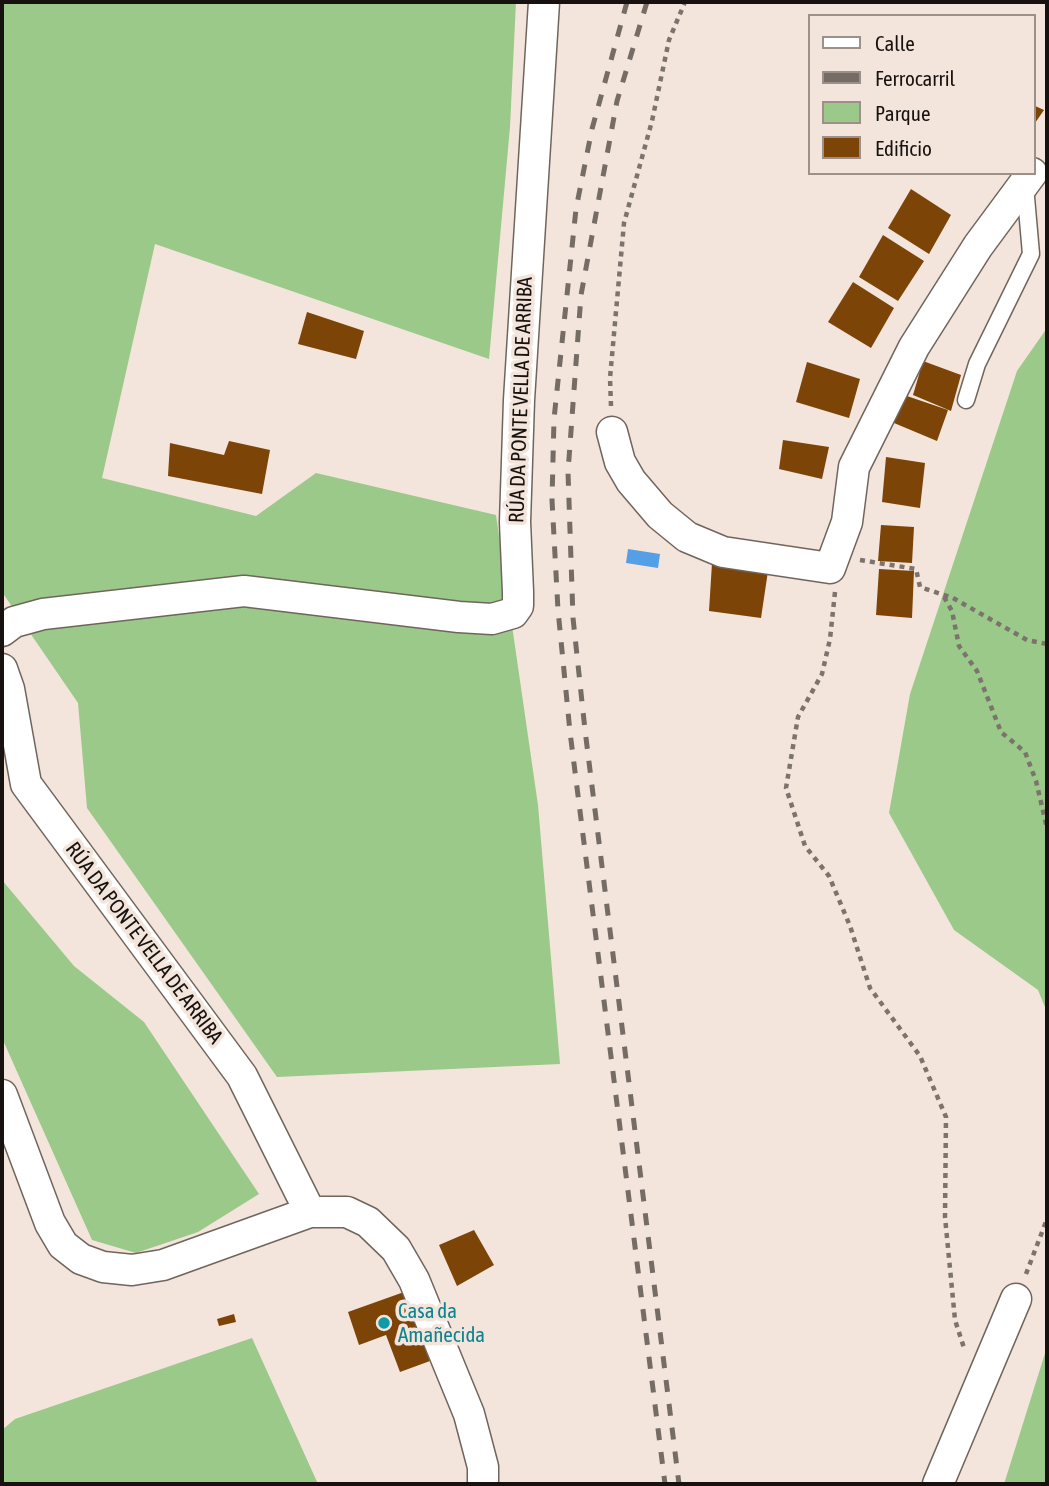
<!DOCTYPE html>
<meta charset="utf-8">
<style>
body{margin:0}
#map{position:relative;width:1049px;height:1486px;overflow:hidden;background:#f3e5dc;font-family:"Asap Condensed",sans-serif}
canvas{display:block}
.frame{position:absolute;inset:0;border:4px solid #17120f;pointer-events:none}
.legend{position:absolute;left:808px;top:14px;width:228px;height:161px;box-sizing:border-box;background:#f3e5dc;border:2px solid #9b918a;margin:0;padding:9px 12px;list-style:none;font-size:21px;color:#17120f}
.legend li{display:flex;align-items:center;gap:14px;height:35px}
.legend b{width:35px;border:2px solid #9b918a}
</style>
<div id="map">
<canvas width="1049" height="1486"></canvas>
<div class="frame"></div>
<ul class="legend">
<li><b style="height:9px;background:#fff"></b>Calle</li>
<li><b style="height:9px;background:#756c66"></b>Ferrocarril</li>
<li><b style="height:19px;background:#9bc989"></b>Parque</li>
<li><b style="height:19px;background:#7d4407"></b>Edificio</li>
</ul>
</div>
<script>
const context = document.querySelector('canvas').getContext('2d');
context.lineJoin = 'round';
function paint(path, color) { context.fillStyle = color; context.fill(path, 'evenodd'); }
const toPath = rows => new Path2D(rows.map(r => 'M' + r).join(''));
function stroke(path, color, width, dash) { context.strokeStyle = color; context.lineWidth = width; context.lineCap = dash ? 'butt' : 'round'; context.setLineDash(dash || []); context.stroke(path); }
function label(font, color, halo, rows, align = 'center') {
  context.font = font + ' "Asap Condensed",sans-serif'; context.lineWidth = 7; context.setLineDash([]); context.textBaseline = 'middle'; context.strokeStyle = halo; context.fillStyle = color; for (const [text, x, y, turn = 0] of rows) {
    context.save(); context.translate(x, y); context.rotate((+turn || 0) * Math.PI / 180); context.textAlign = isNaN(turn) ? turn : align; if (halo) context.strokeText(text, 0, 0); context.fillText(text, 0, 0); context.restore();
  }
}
const green = toPath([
 [2,2,516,2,510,127,489,359,155,244,102,478,256,516,316,473,496,515,538,805,560,1064,277,1077,87,808,78,703,2,592],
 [1047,328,1047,1012,1038,990,954,930,889,813,910,694,1017,371],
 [2,880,74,966,144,1022,259,1194,198,1232,136,1253,92,1240,2,1038],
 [252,1338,318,1484,2,1484,2,1430,15,1419],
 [1047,1347,1047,1484,1004,1484]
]);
const water = toPath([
 [628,549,660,554,658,568,626,563]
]);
const building = toPath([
 [1033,105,1044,110,1033,126],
 [911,189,951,215,929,254,888,228],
 [883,235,924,261,898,301,859,277],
 [853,282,894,308,871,348,828,322],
 [307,312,364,331,356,359,298,344],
 [923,361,961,375,951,411,913,395],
 [807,362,860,379,849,418,796,402],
 [904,395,948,410,937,441,894,423],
 [783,440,829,447,822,479,779,469],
 [229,441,270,450,262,494,168,476,170,443,224,455],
 [886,457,925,463,920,508,882,502],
 [881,525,914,527,912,563,878,561],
 [712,563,768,571,761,618,709,611],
 [879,569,914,571,912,618,876,615],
 [474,1230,494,1265,457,1286,439,1245],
 [404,1292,430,1361,400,1372,386,1335,359,1345,348,1312],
 [234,1314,236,1322,219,1326,217,1319]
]);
const path = toPath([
 [611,406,610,378,624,223,652,121,669,40,685,2],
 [860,560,916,569,920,587,953,598,1027,640,1047,644],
 [835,592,830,639,822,674,798,717,786,788,805,846,829,876,850,926,870,988,920,1056,946,1117,945,1217,955,1320,965,1351],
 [944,597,952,611,959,646,977,671,1001,732,1025,752,1036,781,1047,828],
 [1026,1274,1047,1219]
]);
const service = toPath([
 [966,400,977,364,1031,254,1025,186]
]);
const minor = toPath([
 [612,432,620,462,631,481,660,515,687,537,723,552,830,568,847,522,854,467,914,347,978,246,1032,173],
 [2,631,14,622,43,614,244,591,459,617,492,619,513,613,518,606,518,592,515,522,519,400,544,2],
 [2,669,9,689,26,784,242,1076,310,1212],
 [2,1095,50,1223,63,1245,81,1259,103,1267,132,1270,163,1265,310,1212,347,1212,368,1222,396,1249,414,1280,469,1414,483,1467,483,1484],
 [938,1484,1016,1299]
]);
const rail = toPath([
 [627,2,592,129,576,209,554,419,552,500,558,610,570,732,665,1484],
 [647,2,617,101,581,295,568,472,573,618,585,730,679,1484]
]);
const markers = [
 [384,1323,7,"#0f9aa8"]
];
const streetNames = [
 ["RÚA DA PONTE VELLA DE ARRIBA",521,400,-88],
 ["RÚA DA PONTE VELLA DE ARRIBA",144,943,53]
];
const cultureNames = [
 ["Casa da",398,1311],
 ["Amañecida",398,1335]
];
paint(green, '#9bc989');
paint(water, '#549fe5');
paint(building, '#7d4407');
stroke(service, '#70655c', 19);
stroke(minor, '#70655c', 33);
stroke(path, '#7c736d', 4.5, [5, 5]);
stroke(service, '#fff', 16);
stroke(minor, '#fff', 30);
stroke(rail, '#756c66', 5, [12, 12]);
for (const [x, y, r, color] of markers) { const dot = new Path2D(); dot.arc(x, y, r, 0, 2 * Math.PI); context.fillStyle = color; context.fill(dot); stroke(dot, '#f3e5dc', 2.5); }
label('21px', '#17120f', '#f3e5dc', streetNames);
label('21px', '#0d838f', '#f3e5dc', cultureNames, 'left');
</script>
